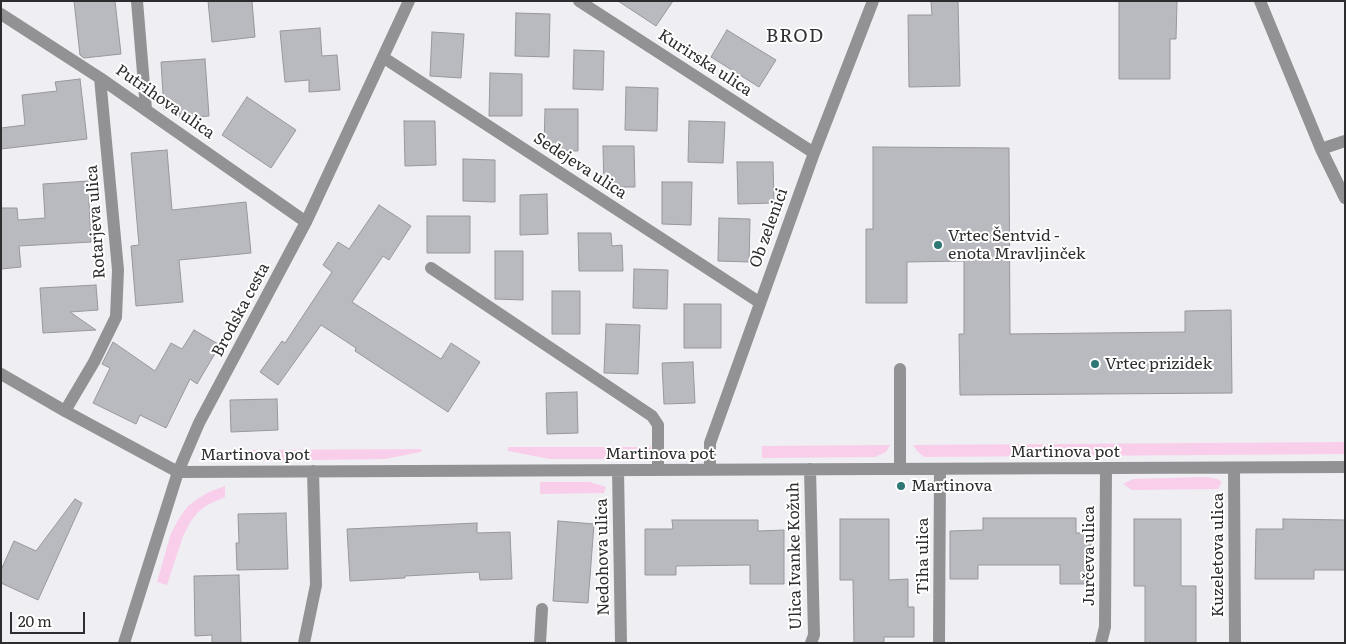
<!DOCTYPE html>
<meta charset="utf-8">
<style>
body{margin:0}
#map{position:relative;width:1346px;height:644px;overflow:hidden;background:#efeef2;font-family:Literata,serif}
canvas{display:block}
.frame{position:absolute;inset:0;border:2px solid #2d2c2e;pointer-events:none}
.scale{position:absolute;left:10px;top:612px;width:75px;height:22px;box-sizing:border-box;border:2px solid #2d2c2e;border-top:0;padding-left:6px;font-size:15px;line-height:18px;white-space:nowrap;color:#2d2c2e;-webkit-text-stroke:4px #fff;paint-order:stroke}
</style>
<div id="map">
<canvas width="1346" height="644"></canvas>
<div class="frame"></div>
<div class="scale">20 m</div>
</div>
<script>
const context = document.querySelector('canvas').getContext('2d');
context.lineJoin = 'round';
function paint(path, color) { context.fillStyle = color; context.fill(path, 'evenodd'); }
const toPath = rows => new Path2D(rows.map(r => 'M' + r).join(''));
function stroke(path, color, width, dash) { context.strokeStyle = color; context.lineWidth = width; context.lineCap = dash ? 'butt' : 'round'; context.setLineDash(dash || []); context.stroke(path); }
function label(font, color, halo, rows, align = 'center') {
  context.font = font + ' Literata,serif'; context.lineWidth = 4; context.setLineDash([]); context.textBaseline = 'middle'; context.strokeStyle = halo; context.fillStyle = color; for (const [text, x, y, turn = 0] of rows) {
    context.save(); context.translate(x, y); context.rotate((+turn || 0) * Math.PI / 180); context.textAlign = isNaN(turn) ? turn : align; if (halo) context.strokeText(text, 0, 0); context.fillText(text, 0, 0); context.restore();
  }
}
const green = toPath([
 [1345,442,1345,454,924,457,917,451,913,445],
 [890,445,886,452,875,457,762,458,762,446],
 [508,447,651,447,651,459,550,459,508,451],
 [421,449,421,452,385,459,240,461,240,456,247,450],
 [1206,477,1217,479,1222,482,1218,489,1132,490,1123,484,1133,479],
 [540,482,590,482,606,487,604,493,540,494],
 [225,486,225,497,207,505,198,512,191,521,183,536,167,585,157,582,171,533,180,517,188,506,199,498,209,492]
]);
const building = toPath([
 [74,1,115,1,121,54,84,58,80,55,74,1],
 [208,1,252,1,255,37,212,42,208,1],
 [618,1,673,1,656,26,618,1],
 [931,1,958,1,960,86,909,87,908,15,932,15,931,1],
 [1119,1,1177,1,1176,39,1170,39,1170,79,1119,79,1119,1],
 [516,13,550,14,549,57,515,56,516,13],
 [320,28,322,56,337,55,340,90,309,92,309,80,285,82,280,31,320,28],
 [727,30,776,60,759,87,711,57,727,30],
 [432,32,464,34,461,78,430,76,432,32],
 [574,50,604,51,603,90,573,89,574,50],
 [205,59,209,116,180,118,179,109,164,110,161,62,205,59],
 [490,73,522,74,522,116,489,116,490,73],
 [80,79,87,139,1,149,1,128,25,125,22,95,57,91,55,82,80,79],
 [626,87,658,88,657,131,625,130,626,87],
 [247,97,296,130,271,168,222,135,247,97],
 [545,109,578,109,578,151,544,150,545,109],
 [404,121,435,121,436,165,405,166,404,121],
 [689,121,725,122,723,163,688,162,689,121],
 [603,146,634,146,635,187,604,187,603,146],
 [873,147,1009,148,1010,334,1185,332,1185,311,1231,310,1232,393,960,395,959,334,964,334,964,261,907,262,907,303,866,303,866,229,873,229,873,147],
 [167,150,172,210,246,202,251,253,179,260,183,302,136,306,131,246,139,245,131,153,167,150],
 [463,159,495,160,495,202,463,201,463,159],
 [737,162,773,162,774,203,738,204,737,162],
 [88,181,91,242,19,246,21,267,1,269,1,208,17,208,18,220,45,218,43,184,88,181],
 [662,182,692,182,691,225,662,224,662,182],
 [547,194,548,234,520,235,520,195,547,194],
 [379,205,411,226,389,260,383,256,352,302,441,359,451,343,480,362,448,412,355,351,356,348,321,325,278,385,260,372,282,341,285,343,332,272,323,265,338,242,349,249,379,205],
 [427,216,470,216,470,253,427,253,427,216],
 [719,218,750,219,749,262,718,261,719,218],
 [578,233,611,233,612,246,622,245,623,271,579,271,578,233],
 [495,251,523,251,523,300,495,299,495,251],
 [634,269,668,270,667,309,633,308,634,269],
 [96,285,98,310,70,312,96,330,43,333,40,288,96,285],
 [552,291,580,291,580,334,552,334,552,291],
 [684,304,721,304,721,348,684,348,684,304],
 [606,324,640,325,638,374,604,373,606,324],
 [194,330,220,345,197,384,190,379,166,428,140,415,136,424,93,403,110,368,102,364,113,342,155,371,171,343,182,349,194,330],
 [693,362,695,403,664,404,662,363,693,362],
 [577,392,578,433,547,434,546,393,577,392],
 [277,399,278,430,231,432,230,400,277,399],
 [75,499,82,503,38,600,1,583,1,570,14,541,36,551,75,499],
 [286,513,288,569,237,570,236,543,239,543,238,514,286,513],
 [983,518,1076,518,1076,533,1091,533,1091,584,1060,584,1060,565,978,565,978,579,950,579,950,531,983,530,983,518],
 [840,519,889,519,889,580,908,579,908,607,914,607,914,637,884,637,884,643,854,643,853,580,840,580,840,519],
 [1134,519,1181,519,1181,586,1196,586,1196,643,1145,643,1145,586,1134,586,1134,519],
 [1283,519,1345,520,1345,570,1314,570,1314,579,1255,579,1256,529,1283,529,1283,519],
 [672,520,758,520,758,531,784,530,784,584,750,584,750,565,676,566,676,575,645,575,645,529,673,529,672,520],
 [558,521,594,524,588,603,553,601,558,521],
 [477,523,477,533,510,532,512,579,480,580,479,572,405,576,405,578,350,581,347,529,477,523],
 [239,575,241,643,212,643,212,635,195,636,194,576,239,575]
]);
const minor = toPath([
 [137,1,146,109],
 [579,1,814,153],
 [1260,1,1321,149,1345,198],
 [1,14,100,78,306,222],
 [384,58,759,302],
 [1321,149,1345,141],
 [431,268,652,416,658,425,658,470],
 [900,369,900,469],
 [1,374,65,411,178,472,1345,467],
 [65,411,94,362,116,317,118,270,100,78],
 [1234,468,1235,643],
 [810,469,814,635,811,643],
 [618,470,621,643],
 [710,470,710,443,814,153,873,1],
 [124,643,178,472,199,423,306,222,409,1],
 [304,643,316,585,313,471],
 [540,643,542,609],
 [939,643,940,469],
 [1101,643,1105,627,1106,468]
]);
const markers = [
 [938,245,5,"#2e7775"],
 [1095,364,5,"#2e7775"],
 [901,486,5,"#2e7775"]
];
const streetNames = [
 ["Kurirska ulica",705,63,33],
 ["Putrihova ulica",165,102,35],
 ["Sedejeva ulica",580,166,33],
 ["Rotarjeva ulica",96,222,-94],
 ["Ob zelenici",769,228,-70],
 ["Brodska cesta",241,310,-62],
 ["Martinova pot",1065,452],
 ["Martinova pot",660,454],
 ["Martinova pot",255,455],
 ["Kuzeletova ulica",1218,555,-90],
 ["Ulica Ivanke Kožuh",795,556,-91],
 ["Tiha ulica",923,556,-90],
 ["Jurčeva ulica",1089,556,-90],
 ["Nedohova ulica",603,557,-91]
];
const poiNames = [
 ["Vrtec Šentvid -",948,236],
 ["enota Mravljinček",948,254],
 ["Vrtec prizidek",1105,364],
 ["Martinova",911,486]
];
const quarterNames = [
 ["BROD",795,36]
];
paint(green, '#f9ceea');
paint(building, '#b9babf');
stroke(building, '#97989d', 1);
stroke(minor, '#929193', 12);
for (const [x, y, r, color] of markers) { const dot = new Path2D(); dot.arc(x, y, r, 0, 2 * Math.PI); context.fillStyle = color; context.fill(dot); stroke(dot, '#fff', 2); }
label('16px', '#2d2c2e', '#fff', streetNames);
label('16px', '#2d2c2e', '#fff', poiNames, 'left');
context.letterSpacing = '1px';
label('19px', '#302f33', '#fff', quarterNames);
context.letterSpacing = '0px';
</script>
